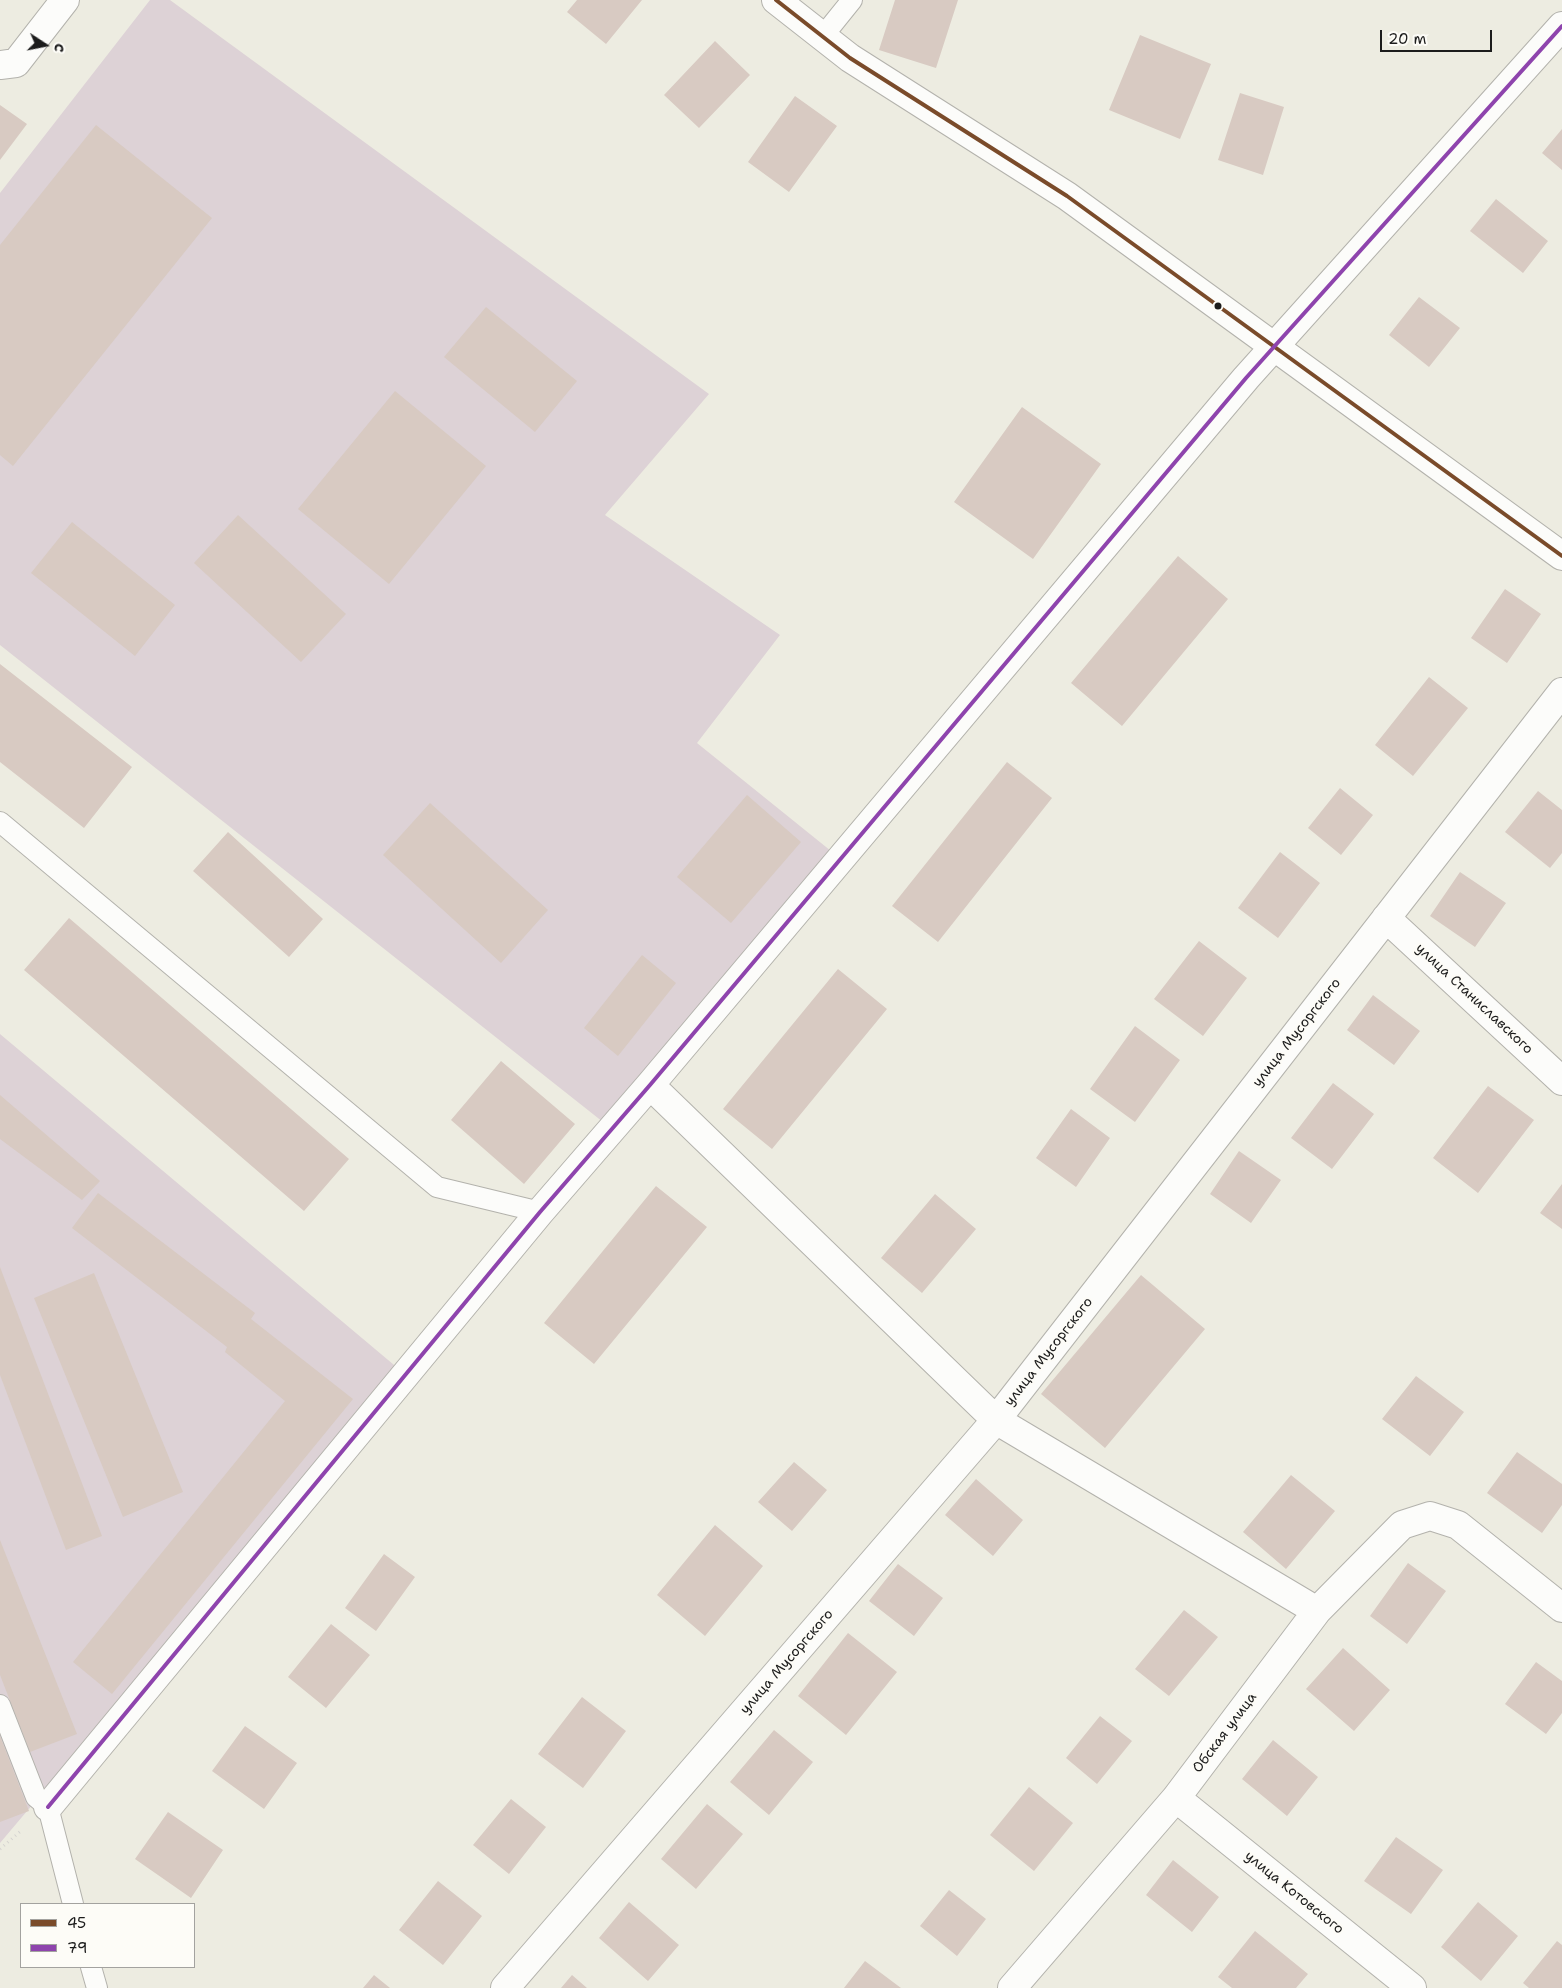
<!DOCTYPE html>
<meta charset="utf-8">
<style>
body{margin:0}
#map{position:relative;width:1562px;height:1988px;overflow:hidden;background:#edece1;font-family:"Shantell Sans",sans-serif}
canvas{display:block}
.legend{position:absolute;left:20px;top:1903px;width:175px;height:65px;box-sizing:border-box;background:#fdfcf7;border:1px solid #a3a29f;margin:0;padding:6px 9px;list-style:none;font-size:15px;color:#1c1c1c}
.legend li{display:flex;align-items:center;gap:10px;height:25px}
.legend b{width:25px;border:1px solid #a3a29f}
.north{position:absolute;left:20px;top:20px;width:50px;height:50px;-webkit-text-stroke:4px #fdfcf7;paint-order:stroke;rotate:101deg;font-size:14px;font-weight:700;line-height:20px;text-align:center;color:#1c1c1c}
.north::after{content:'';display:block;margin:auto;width:18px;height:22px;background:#1c1c1c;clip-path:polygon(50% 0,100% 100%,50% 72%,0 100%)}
.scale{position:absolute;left:1380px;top:30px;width:112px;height:22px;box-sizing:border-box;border:2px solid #1c1c1c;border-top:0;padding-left:6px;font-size:15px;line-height:18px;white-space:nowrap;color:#1c1c1c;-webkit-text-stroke:4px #fdfcf7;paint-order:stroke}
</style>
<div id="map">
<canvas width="1562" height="1988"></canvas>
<ul class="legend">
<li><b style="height:6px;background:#7a4b2a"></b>45</li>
<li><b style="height:6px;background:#8e44ad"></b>79</li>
</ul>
<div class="north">С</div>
<div class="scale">20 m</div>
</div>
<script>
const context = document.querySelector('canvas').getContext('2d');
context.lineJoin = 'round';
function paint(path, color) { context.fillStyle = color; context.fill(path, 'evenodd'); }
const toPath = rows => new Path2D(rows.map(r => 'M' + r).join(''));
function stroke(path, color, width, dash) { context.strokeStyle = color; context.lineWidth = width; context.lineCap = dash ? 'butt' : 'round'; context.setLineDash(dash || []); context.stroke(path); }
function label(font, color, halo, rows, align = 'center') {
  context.font = font + ' "Shantell Sans",sans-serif'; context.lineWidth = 4.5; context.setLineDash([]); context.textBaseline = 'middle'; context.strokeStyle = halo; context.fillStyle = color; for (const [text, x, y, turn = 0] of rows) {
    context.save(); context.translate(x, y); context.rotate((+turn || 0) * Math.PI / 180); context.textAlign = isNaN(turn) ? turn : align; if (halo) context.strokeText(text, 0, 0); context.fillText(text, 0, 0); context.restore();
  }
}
const industrial = toPath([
 [150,0,170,0,709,394,605,515,780,635,697,743,831,851,603,1122,0,645,0,193],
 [0,1034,400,1370,0,1843]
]);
const building = toPath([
 [577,0,642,0,606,44,567,12],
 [895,0,958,0,936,68,879,50],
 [1140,35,1211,64,1180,139,1109,110],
 [715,41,750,75,699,128,664,95],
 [1240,93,1284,107,1263,175,1218,160],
 [795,96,837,126,789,192,748,162],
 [0,105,27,124,0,160],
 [96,125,212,218,13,466,0,455,0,245],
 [1562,129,1562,170,1542,153],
 [1496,199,1548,241,1523,273,1470,231],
 [1419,297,1460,328,1429,367,1389,335],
 [486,307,577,381,535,432,444,357],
 [395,391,486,466,389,584,298,509],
 [1022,407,1101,464,1033,559,954,502],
 [238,515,346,614,301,662,194,563],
 [72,522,175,605,135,656,31,573],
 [1178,556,1228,599,1122,726,1071,683],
 [1505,589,1541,614,1507,663,1471,638],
 [0,664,132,767,84,828,0,762],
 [1429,677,1468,708,1413,776,1375,745],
 [1007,762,1052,798,938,942,892,906],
 [1340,788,1373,815,1341,855,1308,828],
 [1538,791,1562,810,1562,853,1550,868,1505,832],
 [747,795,801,842,731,923,677,877],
 [430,803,548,910,501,963,383,855],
 [228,832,323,919,289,957,193,871],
 [1280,852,1320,883,1278,938,1238,908],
 [1460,872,1506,903,1475,947,1430,916],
 [69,918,349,1159,304,1211,24,970],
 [1199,941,1247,978,1203,1036,1154,999],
 [642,955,676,983,618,1056,584,1028],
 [838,969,887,1009,772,1149,723,1109],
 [1373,995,1420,1031,1394,1065,1347,1030],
 [1135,1026,1180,1060,1135,1122,1090,1089],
 [501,1061,575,1124,524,1184,451,1120],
 [1333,1083,1374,1114,1332,1169,1291,1138],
 [1488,1086,1534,1120,1478,1193,1433,1158],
 [0,1095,100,1181,82,1200,0,1139],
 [1071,1109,1110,1138,1076,1187,1036,1158],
 [1239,1151,1281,1180,1251,1223,1210,1194],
 [1562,1184,1562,1229,1540,1213],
 [656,1186,707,1227,594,1364,544,1323],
 [98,1193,255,1313,251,1319,353,1399,112,1694,73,1662,285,1401,225,1352,227,1347,72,1228],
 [935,1194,976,1229,922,1293,881,1258],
 [0,1267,102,1536,66,1550,0,1375],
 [94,1273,183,1492,123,1517,34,1298],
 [1141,1275,1205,1329,1105,1448,1041,1394],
 [1416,1376,1464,1412,1430,1456,1382,1419],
 [1517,1452,1562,1484,1562,1505,1542,1533,1487,1493],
 [794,1462,827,1490,792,1531,758,1502],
 [1291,1475,1335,1511,1286,1569,1243,1532],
 [976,1479,1023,1520,993,1556,945,1515],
 [715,1525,763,1566,705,1636,657,1595],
 [0,1540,77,1734,30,1752,0,1675],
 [384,1554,415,1577,376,1631,345,1608],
 [1408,1563,1446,1591,1407,1644,1370,1616],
 [898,1564,943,1598,914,1636,869,1601],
 [1184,1610,1218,1637,1169,1696,1135,1669],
 [331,1624,370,1655,326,1708,288,1677],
 [848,1633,897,1672,846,1735,798,1696],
 [1343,1648,1390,1690,1354,1731,1306,1689],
 [1536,1662,1562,1681,1562,1713,1546,1734,1505,1704],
 [582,1697,626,1731,583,1788,538,1754],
 [1100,1716,1132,1741,1097,1784,1066,1758],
 [245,1726,297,1763,264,1809,212,1771],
 [774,1730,813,1762,769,1815,730,1782],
 [0,1736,29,1811,0,1822],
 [1273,1740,1318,1777,1287,1816,1242,1779],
 [1029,1787,1073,1823,1034,1871,990,1835],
 [511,1799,546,1827,509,1874,473,1845],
 [707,1804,743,1834,696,1889,661,1859],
 [168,1812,223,1850,191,1898,135,1859],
 [1396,1837,1443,1870,1411,1914,1364,1881],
 [1173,1860,1219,1897,1192,1932,1146,1895],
 [438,1881,482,1916,443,1965,399,1930],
 [949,1890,986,1919,957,1956,920,1926],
 [629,1902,679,1945,648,1981,599,1938],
 [1478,1902,1518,1936,1481,1981,1441,1947],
 [1255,1931,1308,1974,1296,1988,1232,1988,1218,1977],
 [1557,1941,1562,1945,1562,1988,1529,1988,1523,1983],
 [865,1961,901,1988,844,1988],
 [374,1975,390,1988,363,1988],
 [572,1975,587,1988,561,1988]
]);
const path = toPath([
 [0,1849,22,1830]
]);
const lane = toPath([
 [823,36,852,0],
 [0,822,437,1187,540,1212],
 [0,1705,36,1797,48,1807,73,1904],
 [91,1967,97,1988]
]);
const street = toPath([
 [776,0,850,58,1067,196,1562,556],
 [0,65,16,63,65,0],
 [1386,918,1562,1081],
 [650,1085,996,1420,1317,1611],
 [1176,1798,1412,1988],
 [48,1807,540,1212,650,1085,1246,378,1562,26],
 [505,1988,996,1420,1562,692],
 [1012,1988,1176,1798,1317,1611,1402,1525,1430,1516,1458,1525,1562,1608]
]);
const bus1 = toPath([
 [776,0,850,58,1067,196,1562,556]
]);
const bus2 = toPath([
 [48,1807,540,1212,650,1085,1246,378,1562,26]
]);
const markers = [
 [1218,306,4.5,"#1c1c1c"]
];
const streetNames = [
 ["улица Станиславского",1474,999,43],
 ["улица Мусоргского",1297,1033,-52],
 ["улица Мусоргского",1049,1352,-52],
 ["улица Мусоргского",787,1662,-49],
 ["Обская улица",1225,1733,-53],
 ["улица Котовского",1294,1893,39]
];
paint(industrial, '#ddd2d6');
paint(building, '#d8cac2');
stroke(lane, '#b3b2ac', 22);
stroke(street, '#b3b2ac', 30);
stroke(path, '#d3d2cf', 3, [1, 4]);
stroke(lane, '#fcfcfa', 20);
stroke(street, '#fcfcfa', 28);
stroke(bus1, '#7a4b2a', 4);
stroke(bus2, '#8e44ad', 4);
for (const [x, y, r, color] of markers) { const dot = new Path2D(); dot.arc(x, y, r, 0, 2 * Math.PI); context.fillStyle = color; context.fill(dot); stroke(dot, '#fdfcf7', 2); }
label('14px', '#1c1c1c', '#fdfcf7', streetNames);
</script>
